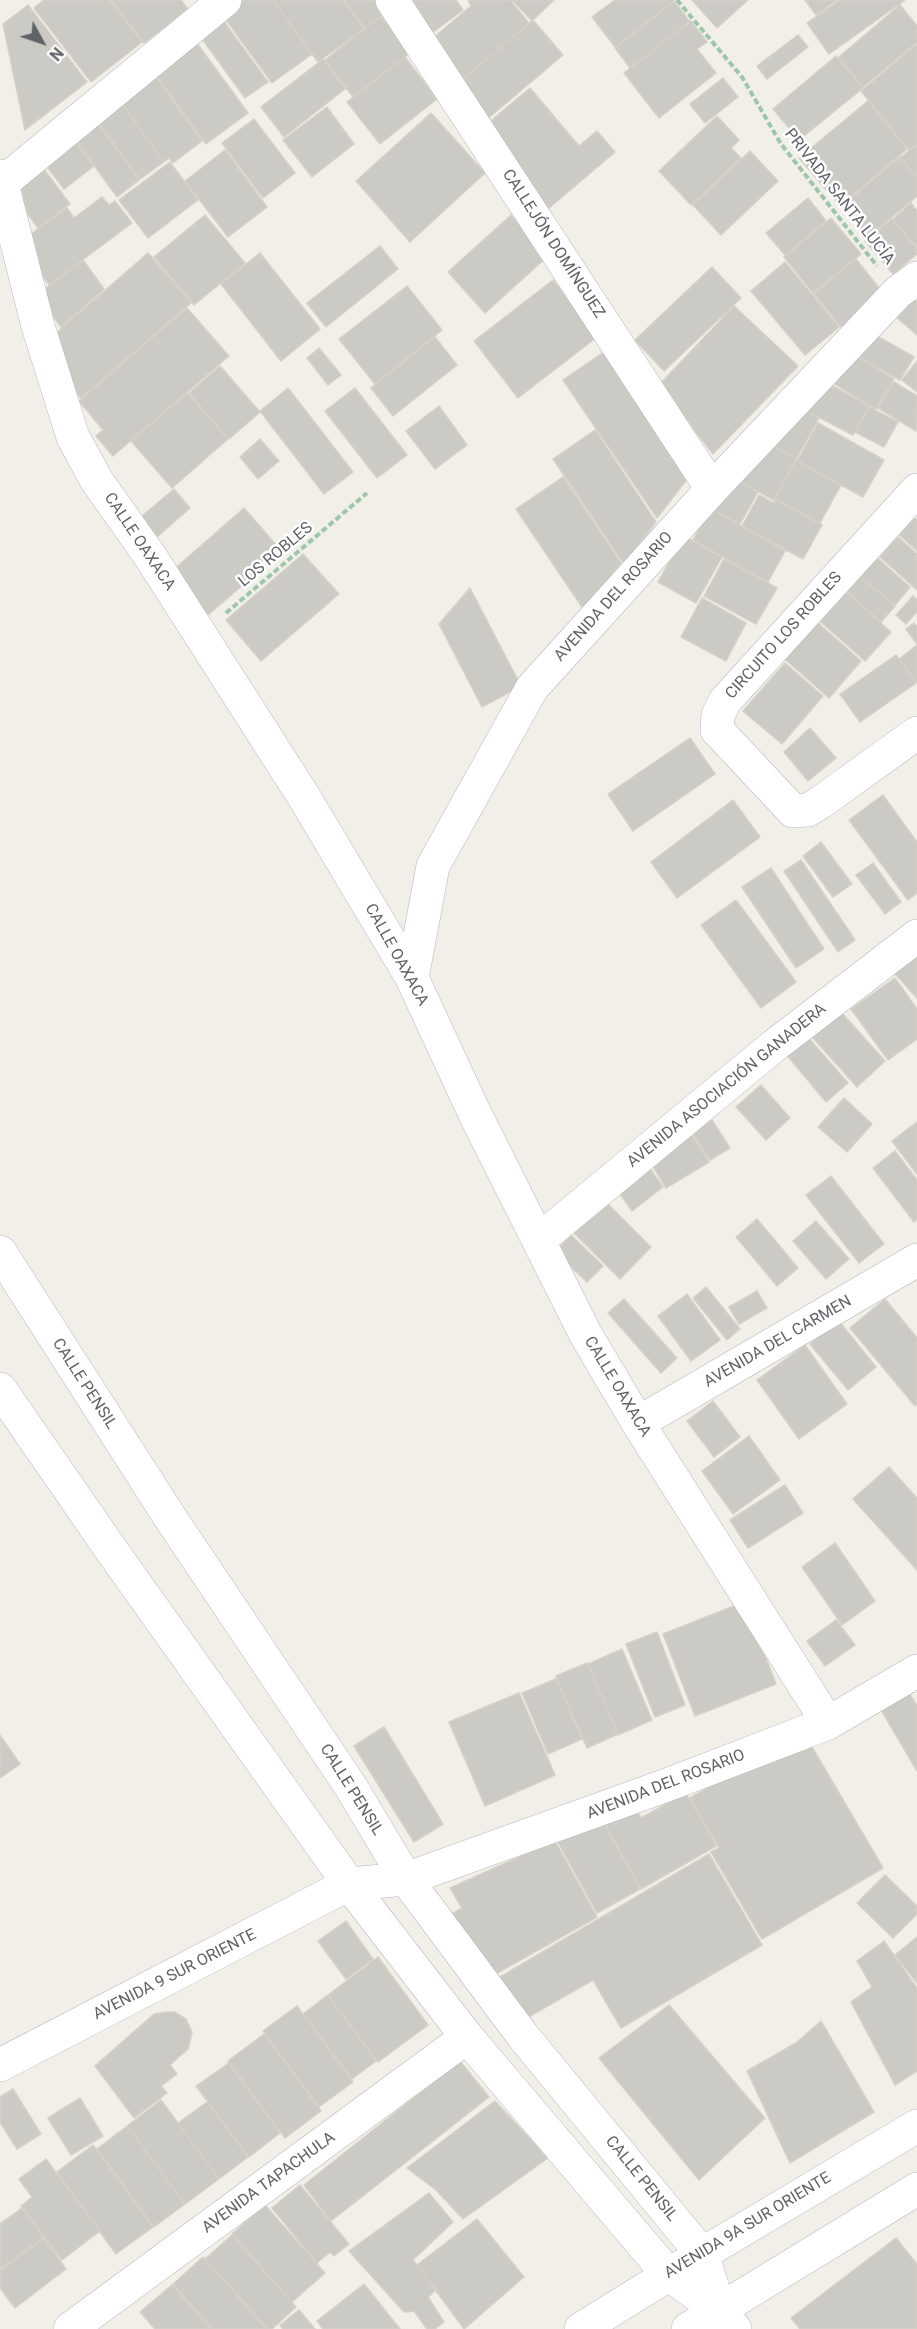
<!DOCTYPE html>
<meta charset="utf-8">
<style>
body{margin:0}
#map{position:relative;width:917px;height:2329px;overflow:hidden;background:#f1efe8;font-family:Roboto,sans-serif}
canvas{display:block}
.north{position:absolute;left:12px;top:12px;width:60px;height:60px;-webkit-text-stroke:4px #fff;paint-order:stroke;rotate:130deg;font-size:16px;font-weight:700;line-height:24px;text-align:center;color:#5f6368}
.north::after{content:'';display:block;margin:auto;width:21px;height:27px;background:#5f6368;clip-path:polygon(50% 0,100% 100%,50% 72%,0 100%)}
</style>
<div id="map">
<canvas width="917" height="2329"></canvas>
<div class="north">N</div>
</div>
<script>
const context = document.querySelector('canvas').getContext('2d');
context.lineJoin = 'round';
function paint(path, color) { context.fillStyle = color; context.fill(path, 'evenodd'); }
const toPath = rows => new Path2D(rows.map(r => 'M' + r).join(''));
function stroke(path, color, width, dash) { context.strokeStyle = color; context.lineWidth = width; context.lineCap = dash ? 'butt' : 'round'; context.setLineDash(dash || []); context.stroke(path); }
function label(font, color, halo, rows, align = 'center') {
  context.font = font + ' Roboto,sans-serif'; context.lineWidth = 5; context.setLineDash([]); context.textBaseline = 'middle'; context.strokeStyle = halo; context.fillStyle = color; for (const [text, x, y, turn = 0] of rows) {
    context.save(); context.translate(x, y); context.rotate((+turn || 0) * Math.PI / 180); context.textAlign = isNaN(turn) ? turn : align; if (halo) context.strokeText(text, 0, 0); context.fillText(text, 0, 0); context.restore();
  }
}
const building = toPath([
 [44,0,109,0,142,42,91,82,34,8,44,0],
 [111,0,181,0,188,9,144,43,111,0],
 [231,0,273,0,312,54,272,83,218,9,231,0],
 [273,0,343,0,364,29,318,62,273,0],
 [344,0,389,0,394,7,365,28,344,0],
 [401,0,456,0,463,10,424,39,401,0],
 [510,0,529,23,459,83,426,44,471,6,468,0,510,0],
 [512,0,554,0,532,21,512,0],
 [615,0,674,0,674,1,615,47,592,17,615,0],
 [692,0,748,0,717,28,692,0],
 [805,0,837,0,816,15,805,0],
 [840,0,905,0,829,54,807,23,840,0],
 [674,1,690,22,630,68,615,48,674,1],
 [28,5,87,82,25,130,3,24,28,5],
 [900,5,917,26,917,42,863,87,839,57,900,5],
 [217,12,268,82,245,98,195,29,217,12],
 [381,16,410,53,353,97,325,60,381,16],
 [533,20,563,55,485,121,455,86,533,20],
 [691,21,707,42,697,49,716,73,659,118,624,73,691,21],
 [191,35,248,113,206,144,149,65,191,35],
 [798,35,808,47,767,79,757,66,798,35],
 [917,44,917,143,909,150,861,91,917,44],
 [836,56,863,88,799,140,773,109,836,56],
 [405,57,437,99,380,144,347,102,405,57],
 [323,59,345,89,284,137,261,107,323,59],
 [153,73,202,141,173,163,169,158,164,162,118,98,153,73],
 [723,78,738,97,705,123,690,104,723,78],
 [530,88,579,146,597,131,615,152,548,209,481,129,530,88],
 [117,97,164,162,140,179,93,115,117,97],
 [868,101,907,149,840,206,799,158,868,101],
 [327,107,354,144,312,177,283,140,327,107],
 [431,113,485,173,410,242,356,181,431,113],
 [717,116,739,140,731,148,741,158,691,205,659,171,717,116],
 [95,119,139,180,117,197,72,135,95,119],
 [254,119,295,173,263,198,222,143,254,119],
 [72,137,94,166,64,189,42,160,72,137],
 [917,144,917,177,900,158,917,144],
 [225,150,267,207,228,237,185,181,225,150],
 [750,151,778,181,721,235,693,205,750,151],
 [900,157,917,178,917,196,868,237,842,206,900,157],
 [37,160,70,204,38,228,27,213,18,174,37,160],
 [170,162,198,200,148,238,119,200,170,162],
 [102,197,109,205,115,201,132,223,49,285,33,262,39,258,24,239,67,208,74,218,102,197],
 [808,198,826,221,785,255,766,233,808,198],
 [911,203,917,211,917,247,893,219,911,203],
 [205,215,245,263,194,305,154,257,205,215],
 [511,215,548,256,485,313,448,272,511,215],
 [831,218,861,254,813,293,784,257,831,218],
 [892,219,917,249,917,254,893,274,865,241,892,219],
 [380,246,398,269,326,327,307,303,380,246],
 [148,253,191,303,81,398,64,378,56,333,148,253],
 [260,253,320,329,281,361,221,284,260,253],
 [856,259,884,294,842,328,814,294,856,259],
 [83,260,104,289,61,327,37,295,83,260],
 [785,262,839,327,805,355,751,291,785,262],
 [712,267,741,298,664,371,635,340,712,267],
 [553,280,597,337,518,398,474,341,553,280],
 [407,286,442,330,375,384,339,339,407,286],
 [911,297,917,302,917,335,895,316,911,297],
 [734,306,798,366,713,454,659,385,734,306],
 [187,308,229,356,113,456,96,436,103,430,79,401,187,308],
 [868,331,914,357,900,380,854,354,868,331],
 [435,337,457,365,393,416,371,388,435,337],
 [319,348,341,375,328,385,307,358,319,348],
 [608,349,691,474,657,518,563,380,608,349],
 [851,353,894,379,876,409,833,383,851,353],
 [917,361,917,392,902,380,917,361],
 [220,366,260,412,229,439,189,393,220,366],
 [820,379,869,406,853,435,803,409,820,379],
 [894,382,917,396,916,431,878,408,894,382],
 [288,388,353,472,324,494,260,411,288,388],
 [355,388,407,455,377,478,325,411,355,388],
 [187,393,228,439,172,488,131,441,187,393],
 [796,405,819,418,796,459,774,446,796,405],
 [439,406,467,445,435,469,406,431,439,406],
 [869,407,898,422,884,447,855,432,869,407],
 [818,423,884,460,863,497,797,461,818,423],
 [595,430,656,522,624,564,553,459,595,430],
 [260,439,279,461,258,479,240,457,260,439],
 [762,440,796,459,774,500,739,481,762,440],
 [796,460,841,485,820,523,775,499,796,460],
 [727,475,758,492,740,524,709,508,727,475],
 [563,477,621,563,584,610,516,509,563,477],
 [174,489,190,508,157,537,141,517,174,489],
 [759,495,774,503,775,500,822,525,803,559,742,526,759,495],
 [244,508,278,547,255,568,258,572,208,615,171,572,244,508],
 [711,509,785,551,768,582,693,540,711,509],
 [911,515,917,520,917,551,896,532,911,515],
 [684,536,722,557,696,603,658,582,684,536],
 [898,537,917,554,917,590,880,557,898,537],
 [303,554,339,594,261,661,226,620,303,554],
 [875,556,910,587,895,605,858,575,875,556],
 [724,559,777,588,756,624,704,596,724,559],
 [858,575,895,606,881,622,846,590,858,575],
 [470,588,521,686,482,707,439,624,470,588],
 [846,592,891,632,865,661,820,621,846,592],
 [913,596,917,600,917,612,906,624,896,615,913,596],
 [702,598,746,623,726,661,681,637,702,598],
 [817,622,861,661,829,698,785,659,817,622],
 [914,623,917,627,917,644,906,629,914,623],
 [917,645,917,683,899,659,917,645],
 [896,655,916,683,860,722,840,694,896,655],
 [785,663,823,696,782,744,743,711,785,663],
 [810,728,836,758,808,781,784,752,810,728],
 [690,738,715,774,633,831,608,794,690,738],
 [883,795,917,842,917,893,908,900,849,820,883,795],
 [733,800,760,837,677,898,651,862,733,800],
 [821,842,852,884,833,897,803,856,821,842],
 [801,860,855,940,838,952,784,871,801,860],
 [873,863,901,902,885,914,856,875,873,863],
 [771,868,824,949,796,968,742,887,771,868],
 [736,900,796,982,761,1008,701,925,736,900],
 [917,950,917,998,888,966,917,950],
 [895,978,917,1009,917,1039,888,1060,851,1009,895,978],
 [841,1012,885,1061,857,1087,813,1038,841,1012],
 [807,1036,848,1083,826,1102,786,1054,807,1036],
 [761,1085,790,1118,766,1140,736,1107,761,1085],
 [844,1098,872,1124,847,1152,818,1127,844,1098],
 [712,1120,730,1148,710,1160,692,1132,712,1120],
 [917,1122,917,1174,892,1141,917,1122],
 [690,1132,709,1162,666,1188,648,1158,690,1132],
 [895,1151,917,1180,917,1219,914,1222,873,1168,895,1151],
 [649,1167,663,1187,632,1211,618,1191,649,1167],
 [831,1176,884,1244,859,1263,806,1195,831,1176],
 [604,1200,651,1247,620,1279,573,1232,604,1200],
 [757,1219,798,1268,777,1286,736,1237,757,1219],
 [816,1221,849,1259,826,1279,793,1241,816,1221],
 [571,1235,603,1266,587,1282,555,1252,571,1235],
 [706,1287,740,1329,727,1340,693,1298,706,1287],
 [757,1291,767,1308,739,1324,729,1307,757,1291],
 [687,1294,720,1340,691,1361,658,1316,687,1294],
 [624,1299,677,1358,661,1373,608,1313,624,1299],
 [885,1299,917,1338,917,1404,915,1406,850,1328,885,1299],
 [838,1320,876,1367,848,1390,810,1344,838,1320],
 [805,1345,847,1404,799,1439,757,1380,805,1345],
 [713,1401,740,1437,714,1457,687,1421,713,1401],
 [749,1436,780,1480,733,1514,702,1471,749,1436],
 [889,1467,917,1498,917,1570,853,1499,889,1467],
 [785,1485,803,1513,748,1548,730,1520,785,1485],
 [835,1543,875,1601,842,1625,802,1567,835,1543],
 [744,1602,776,1684,695,1716,663,1634,744,1602],
 [836,1620,855,1645,825,1666,807,1641,836,1620],
 [657,1632,685,1705,655,1717,626,1644,657,1632],
 [622,1649,652,1720,618,1735,588,1664,622,1649],
 [587,1663,618,1734,587,1748,556,1676,587,1663],
 [556,1679,582,1739,548,1754,522,1693,556,1679],
 [905,1686,917,1706,917,1771,877,1703,905,1686],
 [519,1693,555,1775,485,1806,449,1722,519,1693],
 [384,1727,443,1824,414,1842,354,1746,384,1727],
 [0,1735,20,1764,0,1778,0,1735],
 [808,1740,883,1868,762,1939,711,1852,719,1848,690,1798,775,1748,808,1740],
 [686,1793,716,1846,641,1889,603,1820,633,1803,641,1818,686,1793],
 [598,1813,640,1889,597,1913,555,1837,598,1813],
 [555,1841,597,1917,492,1976,448,1916,462,1908,450,1888,555,1841],
 [709,1854,762,1945,621,2028,593,1980,525,2019,500,1977,709,1854],
 [885,1875,917,1906,917,1914,893,1938,857,1903,885,1875],
 [346,1921,373,1959,346,1979,318,1941,346,1921],
 [917,1937,917,1983,895,1955,917,1937],
 [884,1941,917,1988,917,2071,895,2085,851,2002,872,1987,857,1961,884,1941],
 [378,1957,428,2025,378,2062,328,1995,378,1957],
 [328,1995,376,2061,352,2079,303,2014,328,1995],
 [669,2005,765,2118,699,2180,599,2058,669,2005],
 [297,2006,353,2082,319,2107,263,2031,297,2006],
 [166,2012,174,2012,186,2019,192,2032,188,2049,170,2065,177,2074,161,2086,167,2093,134,2118,95,2066,154,2014,166,2012],
 [821,2021,874,2112,790,2163,747,2071,796,2043,821,2021],
 [264,2034,321,2111,285,2138,228,2061,264,2034],
 [460,2061,489,2097,331,2221,304,2185,460,2061],
 [229,2063,280,2133,249,2157,196,2086,229,2063],
 [13,2089,41,2134,17,2149,0,2122,0,2097,13,2089],
 [80,2098,103,2136,71,2155,48,2118,80,2098],
 [161,2100,219,2179,185,2204,127,2126,161,2100],
 [495,2101,548,2158,463,2219,436,2190,407,2168,495,2101],
 [207,2102,248,2157,219,2179,178,2123,207,2102],
 [127,2126,185,2204,154,2227,97,2149,127,2126],
 [93,2145,153,2227,116,2254,57,2172,93,2145],
 [46,2159,100,2231,62,2260,21,2206,32,2197,19,2179,46,2159],
 [300,2185,349,2244,334,2256,330,2252,317,2263,272,2208,300,2185],
 [429,2193,453,2222,413,2260,436,2290,428,2297,444,2322,435,2329,427,2329,414,2311,404,2312,349,2251,429,2193],
 [265,2205,325,2273,292,2302,232,2234,265,2205],
 [22,2208,44,2237,0,2269,0,2224,22,2208],
 [477,2219,524,2277,464,2329,417,2265,477,2219],
 [232,2235,296,2307,272,2329,268,2329,205,2259,232,2235],
 [44,2238,66,2269,15,2308,0,2288,0,2271,44,2238],
 [896,2238,917,2264,917,2329,800,2329,791,2318,896,2238],
 [203,2257,267,2329,213,2329,173,2284,203,2257],
 [364,2284,400,2329,323,2329,317,2321,364,2284],
 [172,2285,211,2329,155,2329,140,2312,172,2285],
 [299,2310,315,2329,283,2329,280,2325,299,2310]
]);
const path = toPath([
 [677,0,742,77,781,144,877,266],
 [226,613,367,493]
]);
const street = toPath([
 [392,0,712,489],
 [0,176,38,326,73,437,97,481,150,556,304,797,412,978,475,1114,586,1335,638,1423,828,1723],
 [1,184,225,0],
 [917,490,725,701,718,715,717,730,793,811,808,810,821,802,917,733],
 [412,978,433,866,532,688,712,489,898,292,917,278],
 [539,1240,775,1045,917,936],
 [638,1423,917,1260],
 [0,2065,349,1884,406,1879,667,1785,828,1723,917,1671],
 [70,2329,467,2037]
]);
const secondary = toPath([
 [0,1252,171,1519,351,1787,406,1879,523,2036,702,2254,720,2311],
 [0,1389,112,1551,349,1884,467,2037,668,2274,720,2311,735,2329],
 [581,2329,702,2254,917,2126],
 [688,2329,917,2189]
]);
const streetNames = [
 ["PRIVADA SANTA LUCÍA",839,197,52],
 ["CALLEJÓN DOMÍNGUEZ",553,244,57],
 ["CALLE OAXACA",139,542,56],
 ["LOS ROBLES",276,555,-40],
 ["AVENIDA DEL ROSARIO",614,597,-48],
 ["CIRCUITO LOS ROBLES",784,636,-48],
 ["CALLE OAXACA",396,955,61],
 ["AVENIDA ASOCIACIÓN GANADERA",727,1086,-39],
 ["AVENIDA DEL CARMEN",778,1342,-30],
 ["CALLE PENSIL",84,1384,57],
 ["CALLE OAXACA",617,1387,59],
 ["AVENIDA DEL ROSARIO",666,1785,-21],
 ["CALLE PENSIL",351,1790,58],
 ["AVENIDA 9 SUR ORIENTE",175,1975,-27],
 ["CALLE PENSIL",641,2179,51],
 ["AVENIDA TAPACHULA",269,2183,-36],
 ["AVENIDA 9A SUR ORIENTE",748,2226,-31]
];
paint(building, '#cccac5');
stroke(building, '#d6d1c6', 1.5);
stroke(street, '#b5b8bc', 34);
stroke(secondary, '#b6babf', 34);
stroke(path, '#9cc7a9', 4, [6, 3]);
stroke(street, '#fff', 33);
stroke(secondary, '#fff', 33);
label('16px', '#5f6368', '#fff', streetNames);
</script>
